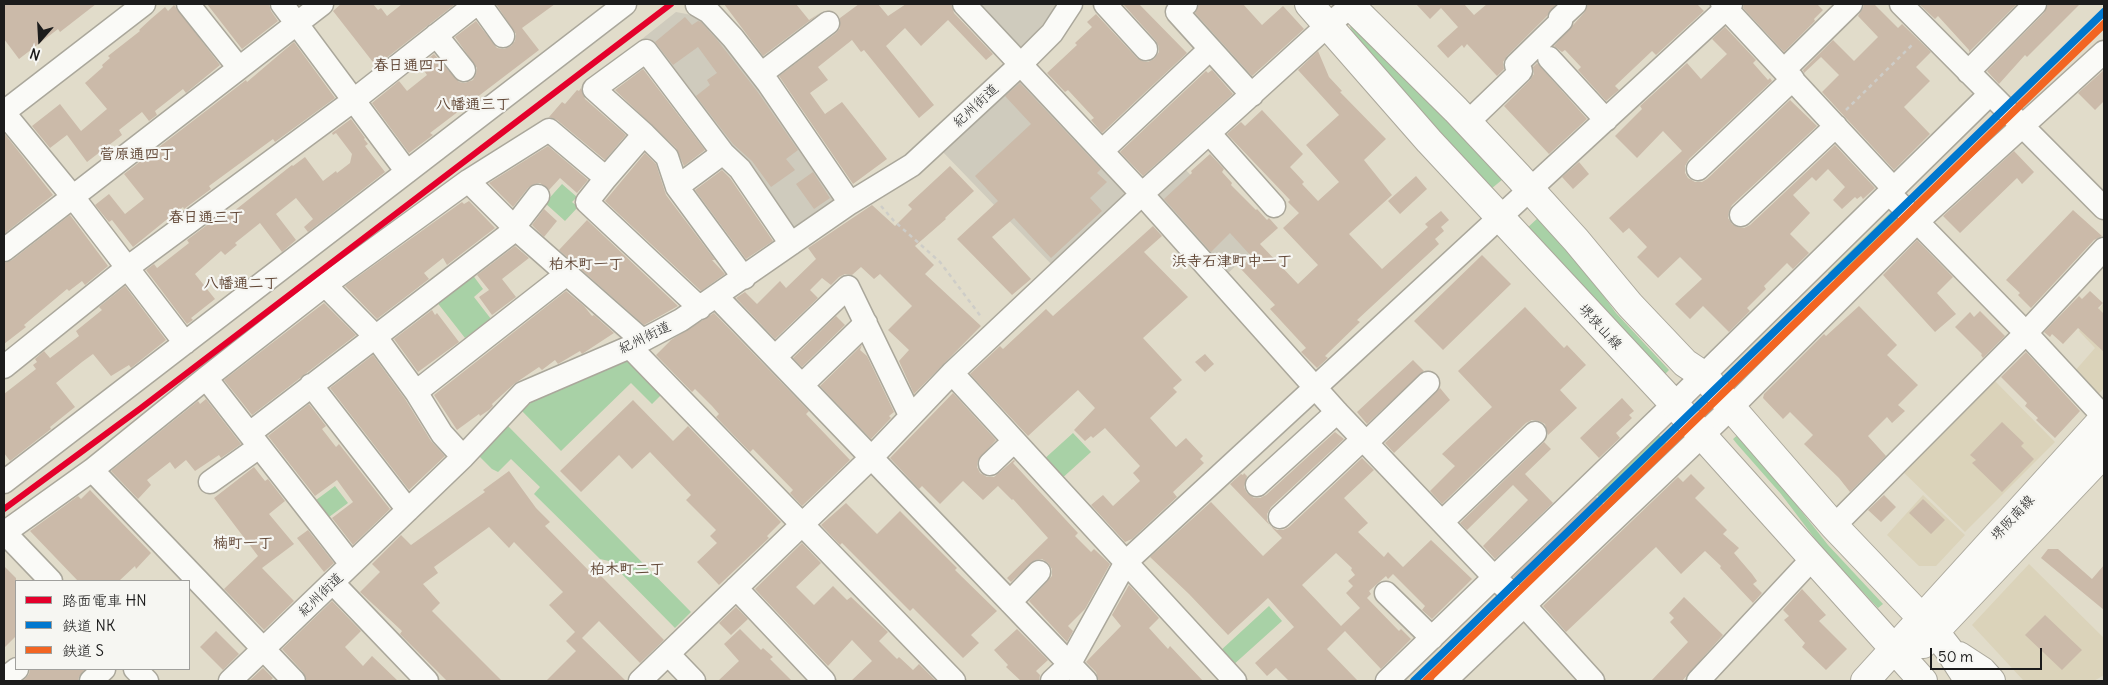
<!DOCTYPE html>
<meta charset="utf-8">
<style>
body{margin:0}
#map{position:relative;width:2108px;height:685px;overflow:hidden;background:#e1dcca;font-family:Delius,"Klee One",sans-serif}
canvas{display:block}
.frame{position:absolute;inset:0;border:5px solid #1c1c1c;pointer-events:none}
.legend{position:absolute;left:15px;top:580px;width:175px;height:90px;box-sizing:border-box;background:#f6f6f2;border:1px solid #9f9f9c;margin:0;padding:6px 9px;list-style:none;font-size:15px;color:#1c1c1c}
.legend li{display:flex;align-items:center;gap:10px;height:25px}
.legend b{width:25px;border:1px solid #9f9f9c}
.north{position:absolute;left:15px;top:15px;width:50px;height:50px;-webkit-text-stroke:4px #f6f6f2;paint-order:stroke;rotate:199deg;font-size:14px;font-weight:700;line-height:20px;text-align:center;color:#1c1c1c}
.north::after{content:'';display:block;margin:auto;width:18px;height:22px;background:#1c1c1c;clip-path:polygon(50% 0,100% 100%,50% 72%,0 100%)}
.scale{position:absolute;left:1930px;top:648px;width:112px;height:22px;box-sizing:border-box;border:2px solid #1c1c1c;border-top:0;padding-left:6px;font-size:15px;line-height:18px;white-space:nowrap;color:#1c1c1c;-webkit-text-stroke:4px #f6f6f2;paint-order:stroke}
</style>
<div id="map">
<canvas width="2108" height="685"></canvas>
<div class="frame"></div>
<ul class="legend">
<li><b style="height:6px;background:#e4002b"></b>路面電車 HN</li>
<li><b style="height:6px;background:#0077ce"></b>鉄道 NK</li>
<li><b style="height:6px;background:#f26522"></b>鉄道 S</li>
</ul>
<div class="north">N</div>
<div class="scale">50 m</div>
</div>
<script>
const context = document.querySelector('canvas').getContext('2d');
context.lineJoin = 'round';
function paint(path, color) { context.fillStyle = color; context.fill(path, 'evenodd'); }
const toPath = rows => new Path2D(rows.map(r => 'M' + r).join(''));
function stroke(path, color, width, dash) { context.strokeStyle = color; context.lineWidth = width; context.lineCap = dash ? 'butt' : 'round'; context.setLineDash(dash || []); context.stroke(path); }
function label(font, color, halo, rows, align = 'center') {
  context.font = font + ' Delius,"Klee One",sans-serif'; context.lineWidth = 4.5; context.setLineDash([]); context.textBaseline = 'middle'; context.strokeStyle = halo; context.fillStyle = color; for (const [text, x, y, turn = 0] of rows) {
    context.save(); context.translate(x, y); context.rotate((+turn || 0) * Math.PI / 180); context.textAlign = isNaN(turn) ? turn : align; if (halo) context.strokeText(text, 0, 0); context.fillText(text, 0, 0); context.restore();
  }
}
const built = toPath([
 [2103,304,2104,388,2096,397,2074,372,2095,348,2079,331],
 [1991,377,2055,442,1965,532,1897,466],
 [1923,495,1965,535,1936,566,1919,566,1887,535],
 [2029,564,2104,638,2104,675,2094,681,2023,680,1972,625]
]);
const industrial = toPath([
 [974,4,1058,4,1034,36,1018,51],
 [676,12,697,16,719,33,837,195,834,206,796,233,787,231,642,39],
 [1022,79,1127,188,1126,199,1053,266,941,150,1011,80],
 [1182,166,1258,245,1226,275,1154,200,1155,191]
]);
const green = toPath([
 [1352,25,1449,117,1503,179,1491,189,1423,116,1352,31,1350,27],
 [562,184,577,197,572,202,578,207,565,221,545,203],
 [1894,209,1904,220,1842,287,1828,273],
 [1539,217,1569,248,1616,313,1669,370,1662,377,1526,229],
 [472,274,483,289,474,297,491,319,465,338,436,301],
 [625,361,633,363,663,393,652,404,631,383,561,451,522,411,535,399],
 [508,426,691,612,675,628,609,561,600,559,534,494,540,487,511,459,498,472,492,469,478,455],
 [1073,433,1091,452,1059,481,1042,461],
 [1740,433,1828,545,1883,604,1878,608,1822,548,1781,494,1737,444,1733,439],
 [1659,435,1673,451,1612,510,1592,490,1596,487,1601,491],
 [335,486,348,503,325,520,312,503],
 [1269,606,1282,621,1232,666,1219,652]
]);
const building = toPath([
 [4,4,96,4,60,32,58,29,19,59,4,39],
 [207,4,269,4,271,11,278,21,242,49],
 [341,4,373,4,378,10,381,8,387,16,402,4,454,5,376,66,333,11],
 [496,4,555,4,522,28,539,50,430,133,433,135,409,153,372,103,399,81,407,91,427,75,420,65,434,54,459,82,465,83,473,80,476,74,477,68,455,37,476,21,497,48,504,49,511,46,515,41,516,34],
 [724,4,796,4,809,20,820,13,763,56],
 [859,4,878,4,888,16,906,4,951,4,954,13,993,54,986,60,948,20,921,46,905,28,886,46,934,105,919,118,864,50,861,52,852,40,818,67,828,80,810,93,825,114,842,102,887,159,853,184,779,76,836,33,840,28,840,18],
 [1123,4,1139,4,1187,53,1102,133,1091,120,1094,118,1068,90,1065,92,1047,73,1077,45,1075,43,1092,27,1087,22,1096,14,1137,58,1142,61,1148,62,1154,59,1159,52,1159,47,1156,41],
 [1199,4,1243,4,1262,25,1283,6,1304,29,1252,76,1195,13],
 [1416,4,1464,4,1474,15,1487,4,1556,4,1547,16,1507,56,1503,62,1504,69,1497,76,1467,44,1464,48,1462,45,1448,58,1437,46,1458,27,1441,8,1430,19],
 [1588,4,1697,4,1704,11,1656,55,1652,51,1615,86,1619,90,1606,101,1578,70,1581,67,1565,50,1562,52,1554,46,1584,13],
 [1744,4,1817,4,1823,10,1814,19,1815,21,1784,52,1743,8],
 [1864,4,1874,4,1898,28,1902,24,1931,52,1916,67,1930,81,1904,107,1930,134,1894,170,1822,92,1839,75,1821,57,1804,73,1803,70,1833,40,1854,61,1878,37,1858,16,1863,8],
 [1919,4,2017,4,1969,52,1969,50,1938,16,1935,19],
 [2048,4,2080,4,2027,57,2025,55,1999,84,1987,71,2044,13],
 [174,5,220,65,186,93,183,89,155,111,157,115,149,121,142,112,119,130,122,135,87,162,67,135,50,148,32,126,60,104,81,131,107,109,85,83,103,67,102,65,110,58,108,56,140,31,139,30,152,18,165,7,168,11],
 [685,17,692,25,698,21,701,22,718,41,757,91,798,150,786,159,795,170,771,187,752,161,733,144,696,96,710,85,707,80,717,73,698,47,673,65,655,42],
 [1725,27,1756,60,1753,63,1768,80,1770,78,1772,81,1689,159,1685,166,1685,173,1688,178,1695,182,1702,182,1707,179,1790,100,1817,126,1732,205,1729,211,1728,218,1732,224,1737,227,1744,228,1750,225,1835,145,1875,188,1863,199,1861,196,1857,199,1855,197,1842,209,1833,200,1845,187,1828,169,1816,181,1812,177,1793,195,1810,213,1790,234,1809,253,1793,269,1787,263,1764,286,1766,289,1747,308,1750,311,1729,332,1703,306,1690,319,1675,304,1702,279,1680,257,1658,278,1637,257,1647,247,1629,228,1623,233,1609,218,1682,151,1663,131,1637,158,1615,136,1642,109,1640,106,1687,63,1701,79,1727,54,1712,39],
 [294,42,335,98,275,142,273,139,209,186,211,189,184,209,183,207,176,212,133,247,112,220,109,222,95,205,109,194,125,214,144,199,124,174,246,80,247,82],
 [1318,51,1329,77,1342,91,1340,92,1386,139,1364,160,1392,195,1349,234,1382,269,1428,227,1425,224,1441,211,1449,220,1441,227,1444,231,1435,239,1439,244,1357,320,1360,322,1325,356,1328,358,1317,368,1301,352,1306,348,1270,309,1275,305,1240,268,1252,257,1230,233,1211,252,1164,199,1192,173,1191,171,1210,154,1224,169,1222,172,1232,183,1231,185,1256,210,1257,209,1267,220,1269,218,1278,228,1260,244,1298,284,1318,265,1283,228,1299,213,1288,202,1290,200,1227,134,1241,122,1245,126,1262,110,1303,154,1290,167,1304,182,1302,184,1318,201,1339,182,1306,145,1339,115,1298,70],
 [1537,63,1587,119,1549,154,1504,106,1530,80,1534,74,1533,67],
 [643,69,705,150,684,166,676,148,615,90],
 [1212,70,1233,94,1143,176,1120,152,1206,71,1208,73],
 [2104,70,2104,101,2095,110,2078,93],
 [1020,83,1101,169,1097,173,1107,182,1090,198,1102,211,1051,258,1014,218,992,237,1031,279,1012,295,957,239,998,201,975,176,1031,124,1005,96],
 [581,88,585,99,626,135,605,160,557,120,549,117,562,102,565,104,577,90,579,91],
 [351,119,365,138,364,139,368,144,365,146,385,172,308,232,304,227,313,219,296,198,276,214,296,240,282,252,260,223,235,243,237,245,225,255,221,251,195,274,215,299,191,318,193,320,187,324,146,270,154,264,157,268,189,243,187,240,215,219,219,223,292,165,293,166,305,157,323,181,336,171,337,173,350,163,352,154,336,133,333,135,332,133],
 [4,133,53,195,4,234],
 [548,146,588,180,577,193,560,178,549,190,540,183,534,184,528,188,513,207,489,183],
 [2014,151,2034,172,2022,184,2017,178,1960,233,1943,216],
 [645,153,656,164,666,195,715,260,712,260,725,274,701,291,605,201],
 [1579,162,1589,174,1573,189,1562,177],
 [950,166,974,191,945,218,946,219,915,246,934,265,925,274,981,326,914,394,899,361,909,350,888,330,912,306,880,274,874,279,861,267,852,275,845,274,839,277,831,285,822,278,810,290,818,298,775,339,736,298,745,292,757,304,780,281,786,288,816,259,808,248,872,205,895,226,912,209,908,205],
 [722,170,730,178,773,241,746,259,695,190],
 [813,172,830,198,814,209,796,184],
 [1416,176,1427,189,1400,214,1388,201],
 [469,201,495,228,447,265,443,258,424,273,429,279,377,319,345,286,462,202,464,204],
 [544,209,557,221,544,237,532,225],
 [2073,210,2102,236,2094,240,2031,308,2018,295,2020,293,2006,280],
 [70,215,108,266,85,285,82,281,69,291,67,289,24,325,26,327,4,344,4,263,12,260],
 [587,220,678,306,644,325,559,250],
 [1153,226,1162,236,1144,252,1188,297,1143,338,1182,380,1173,388,1177,392,1150,418,1176,447,1186,438,1203,456,1200,459,1204,463,1173,492,1177,497,1132,539,1125,542,1091,505,1103,495,1113,506,1140,481,1133,473,1140,466,1105,428,1093,438,1091,436,1085,441,1074,430,1095,408,1078,390,1028,436,970,374,1000,346,1003,349,1046,309,1053,316],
 [1917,240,1953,277,1937,293,1956,314,1935,332,1883,275],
 [515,246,529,258,502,279,516,297,492,315,479,297,489,290,477,275],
 [1482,255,1511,284,1443,350,1414,321],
 [125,286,166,340,131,368,129,365,111,376,93,354,82,362,56,383,75,407,50,427,51,429,10,461,4,453,4,394,36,369,33,365,37,362,35,359,44,351,50,358,79,336,76,331,102,310,99,307],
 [566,291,584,306,592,316,594,315,614,333,585,352,582,354,580,351,558,364,555,360,542,370,539,367,514,384,492,404,493,406,489,410,480,416,479,414,457,430,434,395],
 [2090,291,2103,303,2098,308,2104,314,2104,352,2078,328,2063,344,2052,334,2050,337,2044,332,2079,296,2082,299],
 [324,303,356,335,252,415,224,380],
 [1859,306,1897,345,1887,355,1918,385,1898,405,1905,411,1892,423,1887,417,1868,436,1886,456,1850,492,1839,478,1804,444,1813,435,1790,412,1783,419,1763,398,1764,394,1824,334,1826,336],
 [1525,307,1564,348,1567,345,1586,365,1560,390,1577,408,1548,435,1545,424,1539,421,1532,420,1526,423,1442,504,1430,491,1455,466,1442,454,1492,407,1458,371],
 [432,310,435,315,437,313,459,342,418,372,394,339],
 [1980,311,2005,336,1983,358,1981,355,1982,354,1955,327,1970,312,1974,317],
 [714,313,809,411,806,414,850,460,802,506,790,493,793,490,753,449,750,452,716,417,719,414,712,406,695,389,692,392,656,355,671,340],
 [836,316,845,325,802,367,793,358],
 [862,345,860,350,867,356,894,412,889,416,891,418,871,439,820,386],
 [2026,352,2080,411,2055,438,2036,420,2038,418,2025,406,2027,403,2001,377],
 [1205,354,1214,364,1205,372,1195,362],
 [373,355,405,399,431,441,445,456,409,490,330,388],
 [1413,360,1424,371,1367,424,1357,412],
 [1440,388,1450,400,1394,453,1385,443],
 [953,393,996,440,978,460,977,467,980,473,987,477,994,477,1014,460,1015,461,1013,463,1078,533,1075,536,1091,552,1094,549,1110,564,1085,609,1068,626,1073,631,1067,642,1029,601,1052,576,1052,569,1048,563,1042,559,1035,560,1011,582,1007,578,1048,538,1013,499,1012,500,998,486,983,500,963,481,940,504,922,486,919,489,890,458],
 [1622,398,1634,411,1629,415,1632,418,1616,433,1620,438,1599,458,1580,438],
 [206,399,241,444,221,458,219,455,195,471,186,460,175,469,170,462,147,480,151,485,138,499,111,471,198,401,200,404],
 [633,400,673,441,688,426,781,522,767,536,769,538,719,585,697,562,717,543,710,536,716,530,686,500,691,495,650,452,632,469,619,455,581,492,560,471],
 [309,404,326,426,322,429,336,447,339,444,390,509,353,545,332,518,353,502,337,480,315,496,268,436],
 [2002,422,2024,443,2021,446,2034,459,2002,492,1972,463,1976,460,1970,455],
 [1335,432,1344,439,1271,507,1267,514,1267,520,1270,526,1277,530,1283,530,1289,527,1362,458,1374,470,1344,498,1368,523,1358,532,1384,557,1388,552,1403,567,1431,540,1472,579,1432,619,1422,610,1425,606,1393,574,1388,579,1386,576,1377,584,1369,591,1371,594,1367,598,1399,631,1401,629,1411,639,1381,669,1345,631,1327,649,1358,681,1289,681,1276,668,1267,676,1255,663,1294,627,1268,598,1228,635,1189,594,1150,557,1211,502,1263,556,1282,538,1230,484,1241,474,1243,475,1244,473,1247,476,1244,487,1247,493,1254,498,1260,498,1266,495],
 [1336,553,1352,568,1351,570,1355,575,1348,581,1353,586,1346,593,1360,608,1341,626,1302,585],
 [1544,442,1551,449,1525,474,1553,503,1495,559,1483,546,1528,500,1513,485,1467,530,1460,523],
 [254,467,265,481,268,479,285,501,269,514,294,544,262,568,294,601,264,630,224,589,258,556,214,498],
 [509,471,536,508,550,522,545,526,597,579,600,575,664,640,640,663,599,621,582,638,626,681,546,681,576,651,566,641,575,632,549,605,563,592,514,542,509,548,489,527,434,567,438,573,423,584,440,603,432,611,502,681,447,681,400,634,402,631,360,592,380,572,372,564,401,535,411,545,485,492,483,490],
 [1691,474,1705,488,1695,498,1727,530,1723,534,1739,548,1734,553,1752,574,1757,581,1753,584,1762,593,1753,603,1720,568,1721,566,1705,551,1681,574,1656,547,1566,632,1543,606,1678,477,1683,482],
 [90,490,151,553,136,569,135,566,119,581,78,581,30,531,78,496,81,499],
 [1884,495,1896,507,1881,522,1868,510],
 [1596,497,1607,508,1524,587,1513,577],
 [1923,499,1945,520,1931,534,1909,513],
 [846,503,877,534,900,511,957,568,955,570,997,611,971,635,979,643,963,658,913,608,910,611,842,543,840,545,821,525],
 [308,530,334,563,324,572,297,538],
 [802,543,821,563,796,587,814,605,833,586,847,600,851,597,888,632,879,641,897,659,899,657,913,670,919,664,936,681,851,681,872,661,852,640,828,666,755,589],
 [2048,549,2058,549,2092,579,2104,565,2104,610,2041,558],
 [4,566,16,578,16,636,4,648],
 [1129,585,1159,618,1149,628,1168,649,1170,646,1203,681,1099,681,1096,672,1086,662,1121,626,1112,615],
 [1802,589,1826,615,1819,621,1847,649,1826,670,1802,647,1805,643,1784,620,1789,616,1783,610],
 [1684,597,1723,635,1682,681,1651,681,1688,642,1670,622,1674,618,1669,613],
 [332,601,361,631,345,647,363,666,372,656,398,681,307,681,303,672,282,649],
 [736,607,748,619,731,635,719,623],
 [2045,615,2082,650,2062,670,2025,635],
 [740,629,761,650,763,648,773,657,770,659,792,681,718,681,739,661,724,644],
 [1017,629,1048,660,1036,671,1040,675,1039,681,1021,681,1006,667,1008,665,994,650],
 [216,631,239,654,223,670,200,647],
 [263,668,273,678,270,681,249,681],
 [30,669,85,669,79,677,78,681,23,681,29,674]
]);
const path = toPath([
 [1846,110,1913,44],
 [881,206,894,221,940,262,982,318]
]);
const minor = toPath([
 [188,4,239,68],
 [282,4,407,172],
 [480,4,503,36],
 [699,4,697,5,709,12,733,38,768,83,850,203],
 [964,4,1142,194,1337,412,1494,577,1524,605,1593,681],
 [1105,4,1146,49],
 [1186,4,1177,12,1252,95],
 [1722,4,1893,188],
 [1901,4,2104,208],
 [436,35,464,70],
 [1549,58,1606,120],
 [1784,70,1851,4],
 [1968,72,2035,4],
 [761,74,828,23],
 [4,112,144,4],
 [4,113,73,197,185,343],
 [1468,122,1521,71,1516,65,1561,21,1560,18,1575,4],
 [1209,133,1274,206],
 [644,134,594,89,646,51,723,153,740,169,791,244],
 [1102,151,1210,49],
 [1698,169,1793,79],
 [606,178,587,202,700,308],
 [468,181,516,229,642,340],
 [677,187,723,153],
 [1889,193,2026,333,2104,417],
 [1741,215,1836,126],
 [514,227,538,196],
 [4,250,322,4],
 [325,285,375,336,416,392,442,434,463,457],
 [717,297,1086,681],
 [630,347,954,681],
 [775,357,848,287,910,415],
 [4,367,127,268,354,100,476,4],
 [952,373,1235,681],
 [206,378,351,564],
 [311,385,408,510],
 [802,385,866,323],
 [416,392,568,273],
 [250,433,516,229],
 [1367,442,1428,383],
 [990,464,1014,441],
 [92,470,294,681],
 [4,482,625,4],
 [210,482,259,447],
 [1257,485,1337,412],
 [1280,517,1364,438],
 [1442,522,1535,433],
 [1834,526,2026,333,2104,249],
 [4,532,51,581],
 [4,533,92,470,206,378,325,285,468,181,549,130,606,178,644,134,667,157,677,187,744,278],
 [333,583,427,681],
 [736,588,824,681],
 [1386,593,1432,638],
 [1010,602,1039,572],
 [668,654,694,681],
 [135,669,147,681],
 [4,679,17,669],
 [91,681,104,669],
 [230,681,463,457,523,393,630,347,681,320,850,203,912,165,1020,65,1052,33,1071,4],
 [640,681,872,457,952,373,1142,194,1318,34,1353,4],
 [1052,681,1069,665,1126,562,1731,4],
 [1387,681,1674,404,1990,94],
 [1445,681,1731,408,1918,221,2104,52],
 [1698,681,1812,559]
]);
const major = toPath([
 [1309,4,1429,141,1674,404,1923,681],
 [1349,4,1456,110,1518,176,1576,240,1630,305,1685,363,1703,375,1834,526,1935,632,1949,650,1969,681],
 [1923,644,2104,453],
 [1959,656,1982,671,1991,681],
 [1865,681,2104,418]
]);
const rail1 = toPath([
 [1414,681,2104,12]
]);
const rail2 = toPath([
 [1426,681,2104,24]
]);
const tram1 = toPath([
 [4,509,141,408,671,4]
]);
const streetNames = [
 ["紀州街道",976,106,-43],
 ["堺狭山線",1600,327,47],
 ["紀州街道",645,338,-26],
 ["堺阪南線",2013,518,-47],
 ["紀州街道",321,595,-44]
];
const neighbourhoodNames = [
 ["春日通四丁",411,66],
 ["八幡通三丁",473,105],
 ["菅原通四丁",137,155],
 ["春日通三丁",206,218],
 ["浜寺石津町中一丁",1232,262],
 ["柏木町一丁",586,265],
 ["八幡通二丁",241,284],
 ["楠町一丁",243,544],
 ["柏木町二丁",627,570]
];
paint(built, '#dbd3ba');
paint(industrial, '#cfcbbd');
paint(green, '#a8d1a6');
paint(building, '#cbbaa9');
stroke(minor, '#aaa79b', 25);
stroke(major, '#aaa79b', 30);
stroke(path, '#cecdc8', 2.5, [4, 4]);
stroke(minor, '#fafaf7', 22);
stroke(major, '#fafaf7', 28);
stroke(rail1, '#0077ce', 8);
stroke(rail2, '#f26522', 8);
stroke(tram1, '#e4002b', 6);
label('14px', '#1c1c1c', '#f6f6f2', streetNames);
label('bold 15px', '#614736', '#f6f6f2', neighbourhoodNames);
</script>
